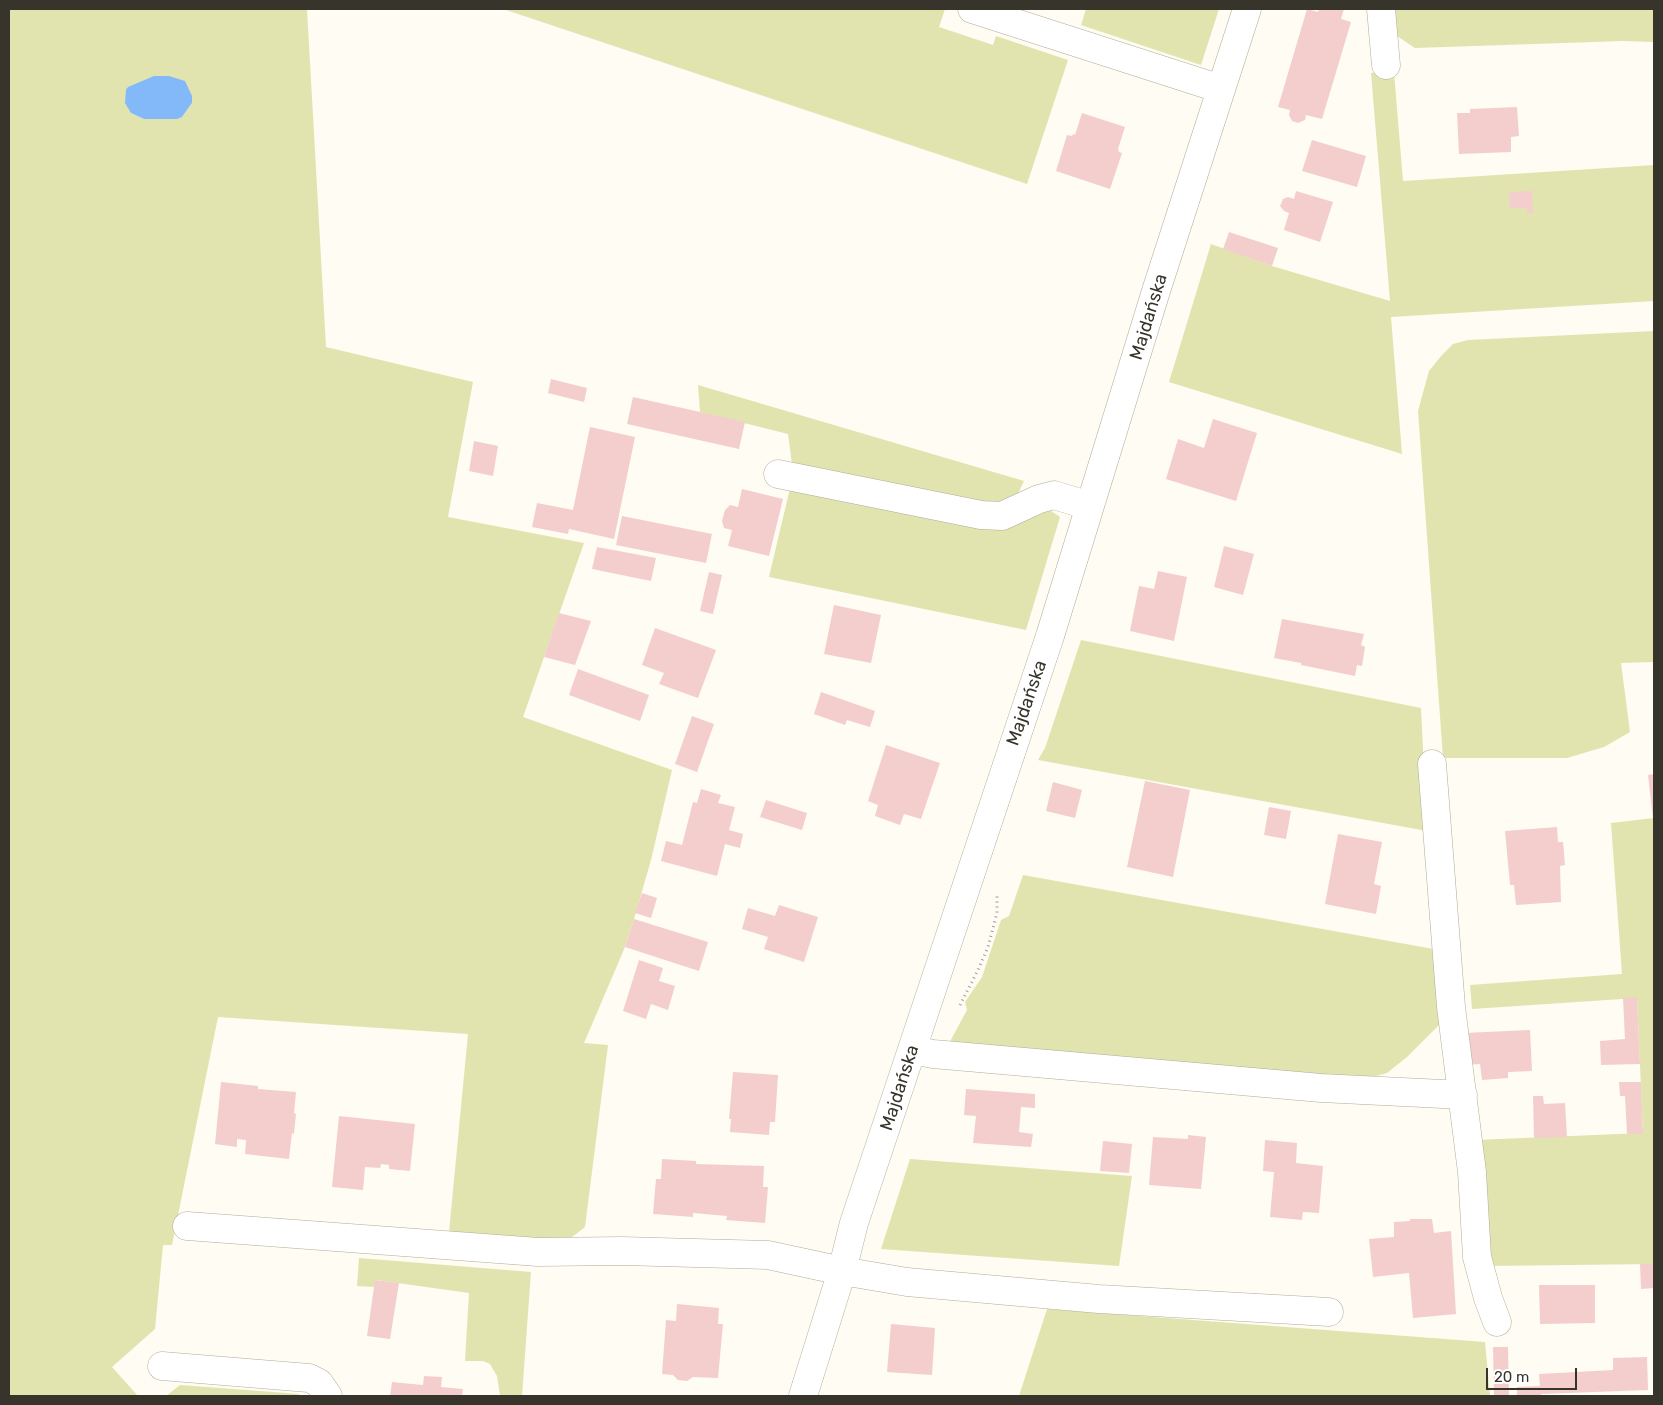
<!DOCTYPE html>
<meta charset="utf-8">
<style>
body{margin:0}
#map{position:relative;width:1663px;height:1405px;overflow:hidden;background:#fefcf3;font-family:Rubik,sans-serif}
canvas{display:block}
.frame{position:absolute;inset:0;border:10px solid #36342b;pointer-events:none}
.scale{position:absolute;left:1486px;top:1368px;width:91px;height:22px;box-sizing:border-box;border:2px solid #36342b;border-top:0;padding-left:6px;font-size:15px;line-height:18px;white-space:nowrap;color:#36342b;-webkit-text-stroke:4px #fff;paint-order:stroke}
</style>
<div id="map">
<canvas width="1663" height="1405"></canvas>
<div class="frame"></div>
<div class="scale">20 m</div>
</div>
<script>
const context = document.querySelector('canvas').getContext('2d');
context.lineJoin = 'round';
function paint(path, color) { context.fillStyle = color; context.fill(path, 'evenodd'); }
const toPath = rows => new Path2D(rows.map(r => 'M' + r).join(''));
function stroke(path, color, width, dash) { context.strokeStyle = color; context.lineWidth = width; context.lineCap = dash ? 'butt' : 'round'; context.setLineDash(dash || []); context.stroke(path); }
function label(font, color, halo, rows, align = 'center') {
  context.font = font + ' Rubik,sans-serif'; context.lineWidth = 4; context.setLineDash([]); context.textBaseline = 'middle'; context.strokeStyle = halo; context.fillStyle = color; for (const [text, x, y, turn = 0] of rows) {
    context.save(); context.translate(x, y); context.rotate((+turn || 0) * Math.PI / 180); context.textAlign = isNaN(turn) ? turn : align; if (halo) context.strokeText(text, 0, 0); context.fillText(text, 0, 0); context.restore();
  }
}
const green = toPath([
 [9,9,307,9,326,347,473,382,448,517,584,543,523,717,672,770,651,860,634,919,625,947,584,1043,608,1045,585,1227,567,1241,449,1232,468,1034,218,1017,172,1245,163,1245,155,1329,112,1367,138,1396,9,1396],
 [192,103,182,117,144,119,131,113],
 [503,9,945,9,939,27,993,45,996,36,1068,60,1027,184],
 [1086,9,1219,9,1201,65,1081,25],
 [1389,9,1654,9,1654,42,1623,41,1415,48,1394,34],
 [1394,72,1403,181,1654,165,1654,301,1391,317,1402,454,1169,382,1211,244,1272,266,1390,301,1371,73],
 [1654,331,1654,662,1621,663,1630,732,1604,747,1567,758,1443,758,1418,411,1429,371,1442,355,1453,344,1468,340],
 [698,385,1024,481,1016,498,1007,502,980,504,792,464,788,434,700,412],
 [791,484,979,529,999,528,1047,510,1051,511,1060,517,1026,630,769,577],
 [1081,640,1421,708,1427,831,1038,760,1045,748],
 [1654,818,1654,1264,1487,1266,1476,1140,1643,1133,1637,998,1472,1009,1470,985,1622,974,1611,823],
 [1023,875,1439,950,1442,1022,1407,1057,1387,1073,1362,1080,947,1047,967,1010,965,1002,982,977,1001,920,1009,916],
 [910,1159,1132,1176,1119,1266,881,1249],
 [359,1258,531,1272,522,1396,500,1396,497,1376,490,1364,483,1361,465,1361,469,1293,376,1280,375,1287,357,1286],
 [1047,1309,1485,1342,1490,1396,1019,1396],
 [180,1385,299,1394,300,1396,166,1396]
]);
const water = toPath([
 [154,76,169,76,185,81,192,96,192,103,182,117,177,119,144,119,131,113,125,103,126,90,128,87]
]);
const building = toPath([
 [1307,9,1318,12,1319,9,1344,9,1341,19,1351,22,1322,119,1306,115,1305,120,1298,123,1292,121,1289,115,1290,110,1278,107],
 [1517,107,1519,136,1511,137,1511,152,1459,154,1457,113,1470,113,1470,109],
 [1082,113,1125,127,1118,149,1119,152,1122,153,1110,189,1056,171,1067,135,1072,136,1073,134,1075,135],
 [1312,140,1366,156,1357,187,1302,171],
 [1296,191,1333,202,1320,242,1284,230,1289,213,1284,211,1280,206,1283,199,1288,197,1294,199],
 [1532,191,1533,213,1527,213,1527,208,1510,208,1509,192],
 [1229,232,1278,248,1272,266,1223,249],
 [551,379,587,388,584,402,548,393],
 [633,397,745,422,739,449,627,424],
 [1213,419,1257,433,1236,501,1166,479,1178,439,1204,448],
 [590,427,635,437,614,539,569,529,568,534,532,527,537,503,573,510],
 [474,441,498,446,493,476,469,471],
 [742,489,783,499,769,556,728,546,732,530,724,528,722,521,725,510,730,505,738,507],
 [622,516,712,534,706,563,616,545],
 [1224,546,1254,554,1243,595,1214,587],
 [597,547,656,558,651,581,592,569],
 [1158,571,1187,577,1174,641,1130,631,1139,586,1154,589],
 [709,572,722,575,713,614,700,611],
 [834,605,881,615,871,663,824,654],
 [559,613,591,621,575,665,544,657],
 [1282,619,1364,634,1361,645,1365,647,1362,666,1357,665,1355,676,1301,665,1301,663,1274,658],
 [655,628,716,650,698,698,659,684,664,673,642,665],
 [578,669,649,695,640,721,569,695],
 [821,692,875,711,870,727,847,720,845,725,814,714],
 [692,716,714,724,697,772,675,764],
 [886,745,940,763,921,819,904,814,900,825,875,816,878,805,868,801],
 [1654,774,1654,819,1653,819,1648,775],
 [1145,781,1190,790,1173,877,1127,867],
 [1053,782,1082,790,1075,818,1046,811],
 [701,789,721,795,718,803,735,807,729,830,743,834,740,848,725,844,717,876,661,861,666,841,682,845,693,802,697,803],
 [766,800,807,813,802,830,760,817],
 [1269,807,1291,811,1286,839,1264,835],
 [1557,827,1558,842,1563,842,1565,865,1560,866,1561,902,1516,905,1514,885,1510,885,1505,831],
 [1338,834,1382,842,1374,884,1381,886,1376,914,1325,904],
 [642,893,657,898,651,918,635,913],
 [779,905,818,917,804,962,764,949,768,937,742,929,748,908,775,916],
 [634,919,708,942,699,971,625,947],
 [639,960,663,968,659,981,675,986,668,1010,651,1004,646,1019,623,1011],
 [1637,997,1640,1064,1601,1065,1600,1041,1625,1039,1623,998],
 [1530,1030,1532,1071,1508,1072,1508,1078,1482,1080,1480,1064,1467,1065,1464,1033],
 [733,1072,778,1075,775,1122,770,1122,769,1135,730,1132,731,1119,729,1119],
 [221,1082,258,1086,258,1089,296,1092,294,1113,296,1114,294,1134,292,1133,289,1159,245,1154,246,1140,237,1139,237,1147,215,1144],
 [1619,1082,1641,1082,1643,1134,1627,1134,1625,1096,1620,1096],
 [966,1089,1035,1094,1035,1108,1021,1107,1019,1132,1033,1134,1031,1147,973,1143,976,1116,964,1115],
 [1533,1096,1543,1096,1544,1104,1565,1103,1567,1137,1534,1138],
 [339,1116,415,1124,410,1171,389,1169,389,1165,381,1164,380,1168,365,1167,363,1190,332,1187],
 [1188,1135,1206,1137,1201,1189,1149,1185,1153,1137,1188,1139],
 [1265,1140,1297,1143,1296,1163,1323,1166,1319,1213,1303,1212,1302,1220,1270,1217,1274,1172,1263,1171],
 [1103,1141,1132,1144,1129,1173,1100,1171],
 [662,1159,696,1161,696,1164,764,1166,763,1187,768,1187,765,1223,726,1220,727,1216,693,1213,693,1217,653,1214,656,1179,661,1179],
 [1410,1219,1432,1219,1434,1233,1451,1231,1456,1314,1413,1318,1409,1273,1373,1277,1369,1239,1394,1237,1394,1222,1410,1221],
 [1640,1264,1654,1264,1654,1288,1641,1289],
 [375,1280,399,1283,390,1339,367,1336],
 [1539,1285,1595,1285,1595,1323,1540,1324],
 [677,1304,719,1308,718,1324,723,1324,718,1378,693,1377,687,1381,678,1380,673,1375,662,1374,666,1320,676,1321],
 [891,1324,935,1328,932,1375,887,1372],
 [1493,1347,1508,1347,1509,1395,1494,1396],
 [1647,1357,1648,1390,1541,1394,1541,1396,1517,1396,1517,1387,1540,1386,1539,1374,1613,1370,1613,1358],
 [424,1376,442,1377,441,1387,463,1389,462,1396,390,1396,392,1382,423,1385]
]);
const path = toPath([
 [960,1005,978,970,988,947,997,913,997,894]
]);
const minor = toPath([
 [972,9,1221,89],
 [1381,9,1386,65],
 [778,474,981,515,1002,516,1039,499,1054,495,1090,506],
 [1432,764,1451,1007,1472,1172,1477,1257,1488,1298,1497,1322],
 [912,1050,933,1054,1321,1088,1463,1095],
 [187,1226,538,1252,622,1251,768,1255,842,1271,907,1282,1099,1299,1329,1312],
 [162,1366,309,1378,319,1383,328,1396],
 [803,1396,842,1271,854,1223,1050,636,1156,291,1247,9]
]);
const streetNames = [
 ["Majdańska",1149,317,-73],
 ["Majdańska",1027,703,-71],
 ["Majdańska",900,1088,-72]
];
paint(green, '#e1e4af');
paint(water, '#83b9f9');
paint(building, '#f4cecd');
stroke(minor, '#b1ac97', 29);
stroke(path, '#9f9d94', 3, [1, 4]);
stroke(minor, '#fff', 28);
label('18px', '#36342b', '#fff', streetNames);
</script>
